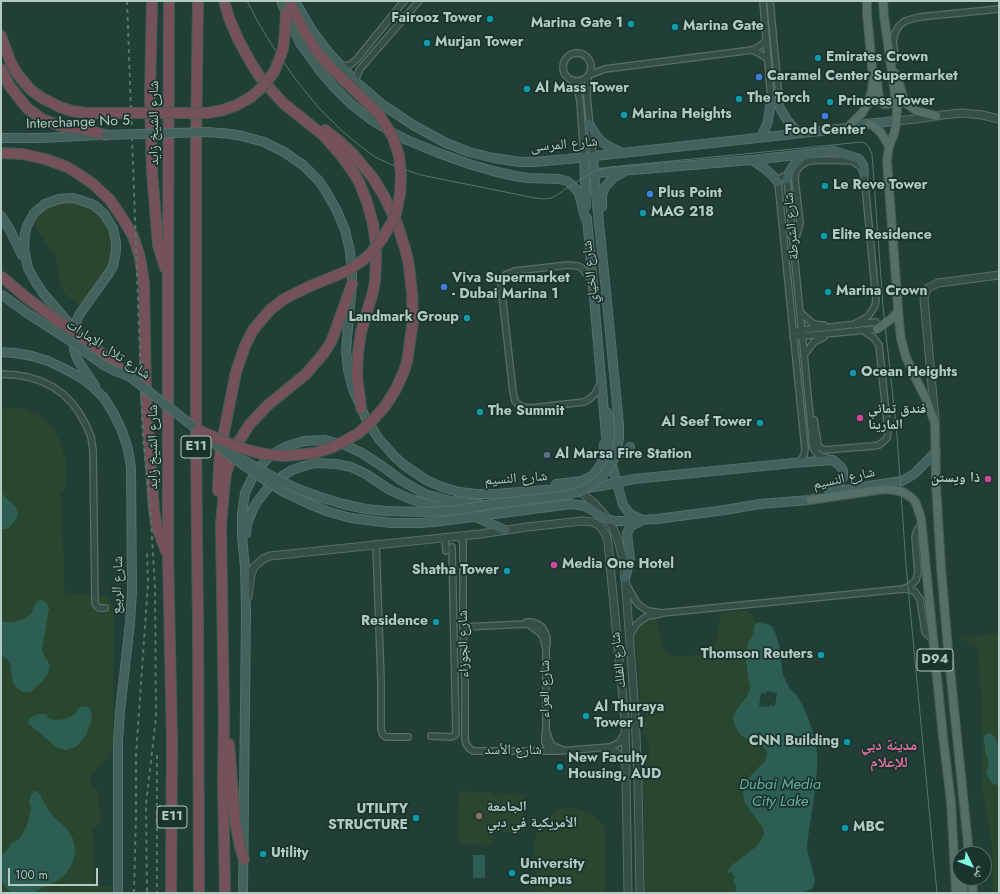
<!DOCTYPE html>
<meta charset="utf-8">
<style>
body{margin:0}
#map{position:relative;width:1000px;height:894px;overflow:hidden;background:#213f37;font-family:Jost,"Noto Naskh Arabic",sans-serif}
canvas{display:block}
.frame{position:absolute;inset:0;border:2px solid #b1cac4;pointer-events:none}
.north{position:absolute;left:952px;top:846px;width:40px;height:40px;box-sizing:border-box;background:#1a332d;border:1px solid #566f69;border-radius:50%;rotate:133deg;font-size:11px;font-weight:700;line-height:16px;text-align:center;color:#b1cac4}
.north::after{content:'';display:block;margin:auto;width:14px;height:18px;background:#80ffe2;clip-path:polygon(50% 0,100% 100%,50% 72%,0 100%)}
.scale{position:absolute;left:8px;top:868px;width:90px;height:18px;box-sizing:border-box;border:2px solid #b1cac4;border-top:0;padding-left:5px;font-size:12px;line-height:14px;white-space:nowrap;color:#b1cac4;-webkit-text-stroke:3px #1a332d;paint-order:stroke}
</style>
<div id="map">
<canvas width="1000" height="894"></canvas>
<div class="frame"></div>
<div class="north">ش</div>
<div class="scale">100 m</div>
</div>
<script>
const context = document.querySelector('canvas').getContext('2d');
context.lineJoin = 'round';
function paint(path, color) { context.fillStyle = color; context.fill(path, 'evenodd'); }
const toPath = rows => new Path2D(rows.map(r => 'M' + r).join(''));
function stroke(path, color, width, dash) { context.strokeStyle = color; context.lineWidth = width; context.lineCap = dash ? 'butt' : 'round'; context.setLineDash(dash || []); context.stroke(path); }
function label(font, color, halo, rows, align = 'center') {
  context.font = font + ' Jost,"Noto Naskh Arabic",sans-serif'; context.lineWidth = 3.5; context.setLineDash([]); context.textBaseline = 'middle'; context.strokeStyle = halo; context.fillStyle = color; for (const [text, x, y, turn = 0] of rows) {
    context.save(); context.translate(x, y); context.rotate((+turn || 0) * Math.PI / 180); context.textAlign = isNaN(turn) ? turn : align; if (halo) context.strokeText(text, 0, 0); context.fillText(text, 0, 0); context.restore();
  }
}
const green = toPath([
 [61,201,78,202,95,210,107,223,113,241,113,251,111,260,107,270,81,305,68,297,63,291,60,282,56,258,52,251,40,235,34,220,38,214,44,209],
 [1,407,25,409,40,416,52,426,60,441,65,457,65,491,61,492,65,593,105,596,114,607,113,745,107,758,91,776,91,783,98,791,101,823,93,830,94,883,98,886,112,886,112,893,1,893],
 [746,610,755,617,755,624,752,637,749,641,745,654,750,689,747,696,736,711,733,717,734,724,759,745,764,748,767,752,767,756,765,761,750,776,744,785,759,822,763,828,764,835,757,846,732,866,727,872,732,872,736,878,735,882,736,886,735,893,645,893,644,859,643,763,649,751,648,740,643,733,635,634,645,621,654,616,657,619,660,637,663,647,672,657,708,654,716,642,718,635,720,613],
 [999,633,999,893,993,893,992,843,983,795,981,697,978,647,959,638],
 [459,791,493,792,493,795,525,795,524,833,494,832,493,845,458,844],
 [570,807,580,810,594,816,605,827,605,893,535,893,535,841,538,828,547,818,558,810]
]);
const water = toPath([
 [1,491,4,496,16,507,18,513,15,521,9,528,5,529,1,529],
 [40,599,46,602,49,609,42,650,45,657,50,665,48,674,43,681,30,692,22,692,16,687,13,682,10,663,7,659,1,655,1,622,15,622,25,618,31,614,36,602],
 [760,622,770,625,773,628,776,635,779,644,783,675,789,687,797,696,802,704,809,720,816,743,817,754,817,769,814,797,808,837,807,849,815,880,814,885,812,889,803,892,780,893,735,893,736,886,733,880,735,878,732,872,727,873,731,866,757,846,764,835,763,828,745,803,743,794,744,785,750,776,765,761,767,756,767,752,764,748,740,735,734,724,733,717,736,711,747,696,750,689,745,654,749,641,752,637,755,624],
 [86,706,90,709,92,715,90,726,86,735,80,742,76,747,66,750,57,748,28,723,30,718,39,714,46,714,49,719,56,720,65,719,74,715,79,708],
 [989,733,995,737,999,747,999,786,992,783,986,773,989,763,985,751,984,739,984,736],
 [34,790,40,794,44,803,50,813,68,830,73,839,75,849,74,858,70,868,65,875,57,881,32,893,11,893,4,885,1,878,1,855,7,850,11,844,19,839,24,831,28,822,31,809,29,802,31,796],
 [473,855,485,855,485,878,473,878]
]);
const pier = toPath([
 [767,691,777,693,775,706,770,705,770,707,759,706,761,693,766,694]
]);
const minor = toPath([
 [763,1,771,100],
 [770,1,780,108],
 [752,50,760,54,768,59],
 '563 67a14 14 0 1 1 28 0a14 14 0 1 1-28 0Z',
 [892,64,895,56,893,41,895,33,899,26,905,21,919,17,999,9],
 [341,66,350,65,357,59,404,1],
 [589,75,605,69,752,50,760,46,766,41],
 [588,76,587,96,593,156],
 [573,80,577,87,580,101,584,157],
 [355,81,358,73,360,69,419,1],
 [792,237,796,236,797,234,800,223,795,179,796,172,800,166,808,161,825,160,852,161,860,166,864,173,876,300,875,306,869,315,864,319,853,325],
 [592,281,582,268,578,266,568,265,515,271,505,275,502,280,501,285,513,392,515,401,518,404,522,407,531,408,584,402,588,400,595,394,601,382],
 [800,312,812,323,819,325,824,325],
 [793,331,876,322,877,325,877,329,793,337],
 [804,355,814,342,824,337],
 [1,374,16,375,28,377,41,381,53,387,63,394,72,403,80,414,86,425,91,437,93,450,95,603,96,605,99,608,105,608],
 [814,420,818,444,819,447,824,450,873,446,879,445,883,442,887,438,888,432,879,345,874,338,862,330],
 [800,462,804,455,805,449,778,182,779,179,784,176,787,179,813,447,815,451,819,455,830,459],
 [457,536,460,538,463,541,463,617,465,683,465,739,466,744,469,748,473,751,553,751],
 [445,537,446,551],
 [376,544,381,681,381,729,383,735,386,737,408,737],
 [625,582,635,600,639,605,648,611,662,613,903,589,910,586,916,580,918,572,915,537,917,530,922,523],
 [905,589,911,590,915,592,920,599,925,632,929,636,933,639],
 [527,622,532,622,537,624,542,627,545,632,547,637,547,644],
 [463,627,526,624,531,626,540,633,543,637,546,649,546,729,545,737,545,742,548,748,553,751,559,751,610,747,619,743,625,733],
 [630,635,636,625,643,619,648,616,660,614],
 [547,733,550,742,553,746,561,749],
 [431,736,451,737,454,736,456,734,452,547],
 [606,750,615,751,620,755,624,759,625,763]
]);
const tertiary = toPath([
 [896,121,916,119,942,115,962,113,982,115,999,119],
 [935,419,924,299,925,293,928,288,938,283,999,275],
 [575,490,583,494,594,503,603,513,611,524,618,540,624,563,635,712,638,783,640,893],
 [248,597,251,574,254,567,263,559,270,556,480,534,527,527,582,521,593,522,600,526,606,535,608,543,625,720,628,893]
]);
const secondary = toPath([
 [281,1,286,13,300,43,321,72,333,86,351,104,373,121,395,134,407,140,436,152,469,164,493,171,515,176,528,178,559,179,567,181,573,186,579,193,584,214,587,222],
 [295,1,311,29,329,53,355,81,383,105,413,125,446,143,469,152,494,158,520,162,534,162,568,159,847,128,866,124,896,121],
 [780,108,787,120,793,127,800,133],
 [589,124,596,135,601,141,608,146,622,153],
 [1,138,42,138,100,135],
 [760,138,765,129,768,121,771,100],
 [593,156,595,184,605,282],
 [584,157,586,206],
 [752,160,764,168,772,175,778,182],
 [585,174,751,160,834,151,859,159,863,165,864,173],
 [787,179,789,173,794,165,804,155],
 [319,181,325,190,336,209,345,230,350,251,352,273,352,284,346,350,348,370,353,389,366,419,379,439,395,457,404,465,426,480,442,487,459,492,476,494,494,494,571,488,586,488,601,486,634,479,793,463,833,460,841,467,843,471,843,477,838,487,829,493],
 [602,207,602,195,605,187,613,178,622,173],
 [1,216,10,230,22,255],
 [587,218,606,435,610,458,623,505,630,514,640,519],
 [28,268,24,249,25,233,27,226,34,213,45,204,59,199,73,198,80,200,94,205,105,215,109,222,113,228,116,243,116,251,113,266,109,273,79,315,74,328,73,335,74,349,76,356,79,362,95,386],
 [1,352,15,353,32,356,48,361,63,368,78,376,92,386,104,398,114,414,122,431,128,449,131,468,132,591,130,623,120,711,118,741,118,893],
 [607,412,611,423,614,445,616,449,619,451,624,452,628,450,630,447],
 [556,484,582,481,592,476,597,470,602,463,603,455,604,444],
 [832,493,868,486,902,481,914,474,930,458,936,451],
 [475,517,505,530],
 [391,523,420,523,434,522,571,504,585,506,607,519,615,521,622,521,657,519,725,510,760,504,810,500,816,498],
 [246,534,247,524,253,509,257,502,267,489,278,479,292,470,304,466,316,463,336,464,351,467,366,474,390,490,408,498,426,504,451,509],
 [625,578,628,568,630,559,627,533,631,526,641,521],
 [243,893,246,612,245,567,242,537,242,514,245,493,254,474,267,459,273,454,285,447,304,441,325,440,345,445,362,453,382,466,402,481,425,494,451,501,464,503,481,504]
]);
const primary = toPath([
 [883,1,884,16,897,109,896,125,894,134,889,146,887,161,899,321,901,339,906,357,914,375,926,399,935,423,936,485,941,567,948,649,969,854],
 [895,73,899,83,903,97,907,104,917,111,936,116],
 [877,80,879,99,881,102,884,104,888,104,891,102,895,97],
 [870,124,874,126,881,133,889,146],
 [847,128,862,113,868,103,872,90,873,77,867,14,867,1],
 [877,329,890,320,898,312],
 [810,500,885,489,894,490,903,492,912,498,916,503,921,518,943,737,951,802,956,893],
 [962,878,963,893],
 [972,878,973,893]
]);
const motorway = toPath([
 [152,1,150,96,152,171,158,245,165,268],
 [169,1,168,275,168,554,172,741,171,893],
 [198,1,196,146,196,448,198,624,199,893],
 [224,1,229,18,239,41,251,63,258,74,266,84,283,103,323,135,340,154,353,172,359,182,367,202,373,224,376,246,376,258,375,281,373,292,361,332,358,353,357,375,361,408],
 [289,1,301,26,317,52,332,69],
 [285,32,286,13],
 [1,36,11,63,18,75,31,90,42,98,60,107,72,111,86,113],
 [1,69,9,85,22,102,28,109,42,119,58,125,87,130,105,135],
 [325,130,338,140,353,154,373,178,384,196,398,226,406,252,409,266,412,293,413,321,409,348,407,362],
 [1,153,22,154,45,159,67,167,80,175,93,184,110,200,123,219,133,236,139,254,141,264,144,283,146,398,154,510,157,528,166,551],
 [76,332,129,376],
 [218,491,219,467,221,447,236,372,245,346,253,330,270,310,284,299,308,287],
 [229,744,235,820,240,847,244,859],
 [225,893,223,778,224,721,221,525,224,491,226,473,235,447,250,424,268,405,306,374,324,353,331,342,336,329,352,284]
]);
const tram = toPath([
 [247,1,258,22,270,42,294,77,318,107,342,131,359,145,375,157,392,165,421,175,535,198,544,199,551,198,557,195,564,190,594,171,610,167,764,152,861,142,865,143,869,147,872,154,883,306,897,435,906,565,937,893]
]);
const rail = toPath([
 [127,1,143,435,151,520,155,588,156,717,146,804,147,893],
 [157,755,157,893],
 [134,893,136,815,136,755,148,584,147,551]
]);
const secondaryBridge = toPath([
 [105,135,208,132,231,134,242,136,264,142,284,152,303,165,319,181],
 [28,268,35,281,43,293,74,329],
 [1,294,27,313,69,340,102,364,115,371,129,376,236,460,259,476,282,491,307,503,329,512,351,518,391,523],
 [228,454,247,462,277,479,298,489,320,497,343,504,366,509,386,511,426,512,459,510,486,505,567,495,580,491,592,485,603,476,607,470,614,459,616,452,619,439,619,425,605,282]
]);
const motorwayBridge = toPath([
 [86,113,208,113,223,110,237,105,251,97,258,91,264,85,274,72,277,65,283,49,285,32],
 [1,276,27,298,58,321,76,332],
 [308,287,347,271,363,260,370,254,382,239,392,222,396,213,400,194,401,175,399,156,393,137,378,113,332,69],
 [198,430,235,446,255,452,265,454,285,456,295,455,314,453,324,450,333,447,350,438,359,433,373,420,386,405,396,389,404,371,407,362]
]);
const markers = [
 [490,19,4,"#0f9aa8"],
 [631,24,4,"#0f9aa8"],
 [675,27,4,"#0f9aa8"],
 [427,43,4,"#0f9aa8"],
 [818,58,4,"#0f9aa8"],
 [759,77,4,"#3f7fe0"],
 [527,89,4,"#0f9aa8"],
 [739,99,4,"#0f9aa8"],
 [830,102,4,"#0f9aa8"],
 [624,115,4,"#0f9aa8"],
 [825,116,4,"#3f7fe0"],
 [825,186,4,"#0f9aa8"],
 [650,194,4,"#3f7fe0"],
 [643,213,4,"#0f9aa8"],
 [824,236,4,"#0f9aa8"],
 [444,287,4,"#3f7fe0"],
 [828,292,4,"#0f9aa8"],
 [467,318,4,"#0f9aa8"],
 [853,373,4,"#0f9aa8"],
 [480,412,4,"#0f9aa8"],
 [860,418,4,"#d1479c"],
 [760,423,4,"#0f9aa8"],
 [547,455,4,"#5c6f8a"],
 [988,479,4,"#d1479c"],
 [554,565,4,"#d1479c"],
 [507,571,4,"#0f9aa8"],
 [436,622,4,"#0f9aa8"],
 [821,655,4,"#0f9aa8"],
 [586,716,4,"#0f9aa8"],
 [847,742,4,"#0f9aa8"],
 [560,767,4,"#0f9aa8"],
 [479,816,4,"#8d6e63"],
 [416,818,4,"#0f9aa8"],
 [845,828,4,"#0f9aa8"],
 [263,854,4,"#0f9aa8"],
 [512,873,4,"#0f9aa8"]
];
const shields = [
 [196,447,30],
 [935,660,36],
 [172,817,30]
];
const shieldNames = [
 ["E11",196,447],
 ["D94",935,660],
 ["E11",172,817]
];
const poiNames = [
 ["Fairooz Tower",482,19,"right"],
 ["Marina Gate 1",623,24,"right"],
 ["Marina Gate",683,27],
 ["Murjan Tower",435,43],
 ["Emirates Crown",826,58],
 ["Caramel Center Supermarket",767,77],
 ["Al Mass Tower",535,89],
 ["The Torch",747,99],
 ["Princess Tower",838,102],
 ["Marina Heights",632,115],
 ["Food Center",825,131,"center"],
 ["Le Reve Tower",833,186],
 ["Plus Point",658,194],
 ["MAG 218",651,213],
 ["Elite Residence",832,236],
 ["Viva Supermarket",452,279],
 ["- Dubai Marina 1",452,295],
 ["Marina Crown",836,292],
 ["Landmark Group",459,318,"right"],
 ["Ocean Heights",861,373],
 ["فندق تماني",868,410],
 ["المارينا",868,426],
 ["The Summit",488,412],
 ["Al Seef Tower",752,423,"right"],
 ["Al Marsa Fire Station",555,455],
 ["ذا ويستن",980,479,"right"],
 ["Media One Hotel",562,565],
 ["Shatha Tower",499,571,"right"],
 ["Residence",428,622,"right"],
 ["Thomson Reuters",813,655,"right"],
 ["Al Thuraya",594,708],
 ["Tower 1",594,724],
 ["CNN Building",839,742,"right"],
 ["New Faculty",568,759],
 ["Housing, AUD",568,775],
 ["الجامعة",487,808],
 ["الأمريكية في دبي",487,824],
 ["UTILITY",408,810,"right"],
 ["STRUCTURE",408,826,"right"],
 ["MBC",853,828],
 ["Utility",271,854],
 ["University",520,865],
 ["Campus",520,881]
];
const streetNames = [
 ["Interchange No 5",78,123,-2],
 ["شارع الشيخ زايد",155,123,-90],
 ["شارع المرسى",564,145,-5],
 ["شارع الشرطة",792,226,-95],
 ["شارع الخياي",591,272,-96],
 ["شارع تلال الإمارات",108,350,33],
 ["شارع الشيخ زايد",154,447,-90],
 ["شارع النسيم",516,479,-4],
 ["شارع النسيم",844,479,-12],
 ["شارع الربيع",118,585,-88],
 ["شارع الجوزاء",464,644,-91],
 ["شارع الفلك",619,660,-96],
 ["شارع العراء",546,689,-90],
 ["شارع الأسد",513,751]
];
const neighbourhoodNames = [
 ["مدينة دبي",889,746],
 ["للإعلام",889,763]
];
const waterNames = [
 ["Dubai Media",780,785],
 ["City Lake",780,802]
];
paint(green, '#29462e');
paint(water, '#2c5f52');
paint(pier, '#213f37');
stroke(minor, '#566f69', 8);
stroke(tertiary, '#566f69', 9);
stroke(secondary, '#566f69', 10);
stroke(primary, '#415a54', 10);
stroke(motorway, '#435c56', 12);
stroke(minor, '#354f48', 5.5);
stroke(tertiary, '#354f48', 7);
stroke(secondary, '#42625b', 8);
stroke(primary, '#536f67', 8);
stroke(motorway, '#755159', 10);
stroke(tram, '#56766e', 1);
stroke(rail, '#56766e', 2, [4, 4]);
stroke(secondaryBridge, '#566f69', 10, []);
stroke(motorwayBridge, '#435c56', 12, []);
stroke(secondaryBridge, '#42625b', 8);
stroke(motorwayBridge, '#755159', 10);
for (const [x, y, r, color] of markers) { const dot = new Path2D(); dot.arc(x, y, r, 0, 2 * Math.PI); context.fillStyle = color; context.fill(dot); stroke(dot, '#1a332d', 1.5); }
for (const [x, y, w] of shields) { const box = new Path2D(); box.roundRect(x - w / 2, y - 11, w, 22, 3); context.fillStyle = '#1a332d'; context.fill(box); stroke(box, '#b1cac4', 1); }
label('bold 13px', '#b1cac4', null, shieldNames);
label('bold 14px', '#b1cac4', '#1a332d', poiNames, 'left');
label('14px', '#b1cac4', '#1a332d', streetNames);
label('bold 15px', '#e46f9f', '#1a332d', neighbourhoodNames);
label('italic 15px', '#66ad9a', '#1a332d', waterNames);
</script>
